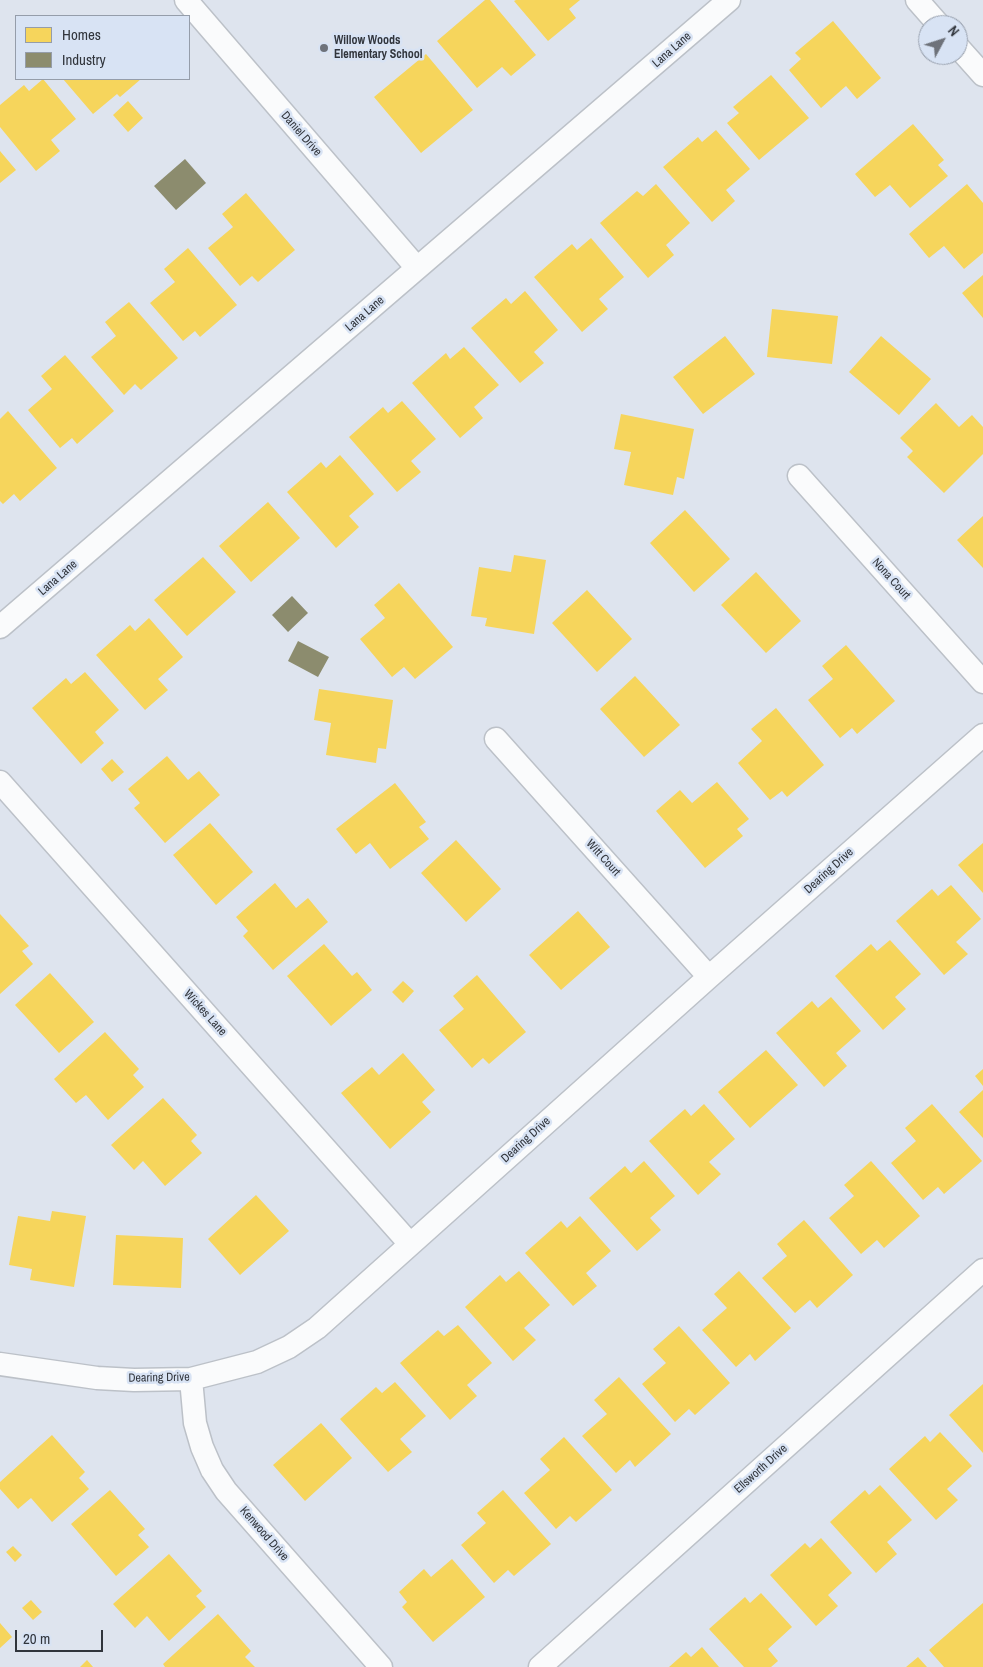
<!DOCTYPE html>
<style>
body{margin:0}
#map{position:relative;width:983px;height:1667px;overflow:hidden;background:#dee4ee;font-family:"Archivo Narrow",sans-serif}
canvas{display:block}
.legend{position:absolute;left:15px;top:15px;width:175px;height:65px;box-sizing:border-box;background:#d8e3f4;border:1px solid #959daa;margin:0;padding:6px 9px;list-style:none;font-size:15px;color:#31353c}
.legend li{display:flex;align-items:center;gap:10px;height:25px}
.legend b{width:25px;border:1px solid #959daa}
.north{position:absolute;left:918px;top:15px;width:50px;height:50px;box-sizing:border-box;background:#d8e3f4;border:1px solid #959daa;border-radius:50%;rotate:50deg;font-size:14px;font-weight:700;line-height:20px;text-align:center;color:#31353c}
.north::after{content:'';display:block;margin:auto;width:18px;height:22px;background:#6e727a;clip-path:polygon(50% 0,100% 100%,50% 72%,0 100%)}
.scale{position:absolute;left:15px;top:1630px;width:88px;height:22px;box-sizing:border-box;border:2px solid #31353c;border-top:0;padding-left:6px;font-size:15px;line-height:18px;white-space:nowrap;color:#31353c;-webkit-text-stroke:4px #d8e3f4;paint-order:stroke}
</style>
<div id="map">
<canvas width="983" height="1667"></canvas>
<ul class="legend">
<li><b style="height:14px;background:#f6d55c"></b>Homes</li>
<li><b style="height:14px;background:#8c8c6e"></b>Industry</li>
</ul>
<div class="north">N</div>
<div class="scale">20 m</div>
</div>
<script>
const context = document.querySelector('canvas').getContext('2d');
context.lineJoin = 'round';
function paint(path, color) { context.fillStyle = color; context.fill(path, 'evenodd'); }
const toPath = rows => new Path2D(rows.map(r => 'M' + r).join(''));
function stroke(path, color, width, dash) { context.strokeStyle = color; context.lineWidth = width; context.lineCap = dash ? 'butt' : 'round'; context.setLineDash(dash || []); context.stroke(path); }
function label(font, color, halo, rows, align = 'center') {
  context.font = font + ' "Archivo Narrow",sans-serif'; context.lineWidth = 5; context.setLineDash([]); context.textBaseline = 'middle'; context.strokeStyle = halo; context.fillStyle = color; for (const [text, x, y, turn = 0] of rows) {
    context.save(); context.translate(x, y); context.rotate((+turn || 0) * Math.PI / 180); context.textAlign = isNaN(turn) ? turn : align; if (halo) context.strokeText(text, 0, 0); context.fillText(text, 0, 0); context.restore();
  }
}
const homes = toPath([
 [485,0,490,0,536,55,511,76,502,67,477,88,437,41],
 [516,0,580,0,569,9,576,18,548,41,514,1],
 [833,21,881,78,857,99,846,86,821,108,789,70,801,59,795,53],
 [426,54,473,110,421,153,374,97],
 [771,75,809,118,759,160,727,123,739,113,733,107],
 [43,79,76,119,51,140,60,151,36,171,0,127,0,105,24,85,29,91],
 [63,79,141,79,120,97,117,94,93,114],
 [128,101,143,118,128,132,113,115],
 [913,124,944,160,938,165,948,176,910,208,890,185,875,197,855,174],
 [716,130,750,169,726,190,735,201,712,222,663,167,698,137,702,142],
 [0,151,16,170,0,183],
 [656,184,690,223,666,245,674,255,648,278,600,223,637,191,643,196],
 [967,184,983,203,983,253,964,269,944,246,929,258,909,234],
 [246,193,295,250,258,282,252,276,240,286,208,248,233,227,222,214],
 [591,238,624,277,599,299,608,309,582,332,534,277,572,244,577,250],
 [188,248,237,305,200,337,195,331,183,341,150,303,175,282,164,269],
 [983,275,983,318,962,293],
 [525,291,558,330,534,352,544,363,520,383,471,328,506,298,511,304],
 [129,302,178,358,141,390,135,384,124,395,91,357,116,336,105,322],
 [772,309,838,316,832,364,767,357],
 [725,336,755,374,703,414,673,377],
 [881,336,931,379,899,415,849,372],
 [464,347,499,385,474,407,483,418,460,438,412,383,446,353,450,359],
 [65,355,114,411,77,444,72,438,60,448,28,410,52,389,41,376],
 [402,401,436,439,411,461,421,472,397,492,349,437,383,407,388,413],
 [936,403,959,427,972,415,983,427,983,454,944,493,907,457,913,451,900,438],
 [8,411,57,468,20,501,14,494,3,504,0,501,0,419],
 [621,414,694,429,684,479,677,477,673,495,624,485,631,452,614,449],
 [340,455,374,494,349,516,359,527,336,548,287,492,321,462,326,468],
 [268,502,300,538,251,582,219,546],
 [685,510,730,559,694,592,650,543],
 [983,516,983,568,957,540],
 [514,555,546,560,534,634,485,626,487,618,471,616,479,567,511,572],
 [203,557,236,592,187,636,154,600],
 [756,572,801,621,766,653,721,605],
 [399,583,453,647,415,679,404,667,392,677,360,639,385,618,374,605],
 [587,590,632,639,597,672,552,623],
 [149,618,183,657,158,679,168,690,145,710,96,655,130,625,135,631],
 [846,645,895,701,857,734,852,728,840,738,808,700,833,679,822,666],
 [85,672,119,710,95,732,104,743,81,764,32,708,66,678,71,684],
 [635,676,680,725,644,757,600,709],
 [319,689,393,700,386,749,378,748,376,763,326,755,331,723,314,720],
 [776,708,824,765,787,797,782,791,770,800,738,763,762,741,751,729],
 [167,756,188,780,199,771,220,795,165,843,134,808,140,803,128,789],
 [112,759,124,772,112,782,101,769],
 [717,782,749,819,737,829,743,836,705,868,656,811,680,790,692,803],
 [395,783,426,822,419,827,429,839,390,869,370,843,356,854,336,829],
 [210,823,253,872,216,905,173,855],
 [456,840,501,889,466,922,421,873],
 [983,843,983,893,958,865],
 [275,883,296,908,308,898,328,922,273,970,243,936,248,931,236,917],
 [951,885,981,919,956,942,968,954,944,975,896,921,932,889,938,896],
 [578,911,610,947,561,990,529,955],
 [0,914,29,946,22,951,33,964,0,994],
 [890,940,921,974,895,997,906,1009,883,1030,835,976,871,944,877,951],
 [324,944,352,976,357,972,372,990,331,1026,287,976],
 [50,973,94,1022,59,1053,15,1005],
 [477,975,526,1032,489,1064,483,1058,472,1068,439,1030,464,1009,453,996],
 [403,981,414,991,403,1003,392,992],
 [831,997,861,1031,836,1053,847,1066,824,1087,776,1033,812,1001,818,1008],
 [105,1032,139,1069,133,1075,144,1087,108,1120,86,1095,76,1103,54,1079],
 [766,1050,798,1085,750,1128,718,1092],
 [403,1053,435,1090,422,1102,431,1112,390,1149,341,1093,372,1067,379,1075],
 [983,1069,983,1086,975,1076],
 [983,1090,983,1138,959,1112],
 [163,1098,197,1135,191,1141,202,1153,165,1186,143,1161,134,1170,111,1145],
 [704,1104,735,1139,709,1162,721,1174,698,1195,649,1141,685,1109,691,1116],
 [932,1104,982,1161,944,1194,938,1187,923,1200,891,1163,916,1141,905,1128],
 [644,1161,675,1196,650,1218,661,1230,637,1251,589,1198,625,1166,631,1173],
 [871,1161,920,1216,884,1248,877,1240,861,1254,829,1218,854,1196,844,1185],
 [256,1195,289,1231,240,1275,208,1239],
 [52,1211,86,1216,74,1287,30,1280,32,1269,9,1265,18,1216,50,1221],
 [580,1216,611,1251,586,1273,597,1286,573,1306,525,1253,561,1221,567,1228],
 [804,1220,853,1275,817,1308,810,1300,795,1313,762,1278,787,1256,777,1244],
 [116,1235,183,1238,181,1288,113,1285],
 [519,1271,550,1305,524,1328,536,1340,513,1361,465,1307,500,1275,506,1282],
 [739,1271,791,1328,755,1361,750,1354,736,1367,702,1330,727,1308,714,1294],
 [458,1325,492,1363,467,1385,477,1396,450,1420,400,1363,438,1330,444,1336],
 [679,1326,730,1383,695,1415,689,1409,675,1422,642,1384,666,1363,653,1349],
 [619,1377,671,1434,635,1467,630,1460,616,1473,582,1436,607,1414,594,1400],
 [395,1382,426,1416,400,1439,412,1452,388,1472,340,1419,376,1387,382,1393],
 [983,1384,983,1453,949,1415],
 [321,1423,352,1458,305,1501,273,1465],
 [940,1432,972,1466,947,1489,958,1500,936,1520,889,1469,925,1436,930,1442],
 [52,1435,85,1472,79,1478,89,1489,52,1522,31,1498,18,1509,0,1489,0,1482],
 [564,1437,612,1490,576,1522,570,1516,556,1529,524,1493,550,1470,540,1459],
 [880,1485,912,1520,887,1542,897,1554,876,1573,830,1522,865,1490,869,1495],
 [110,1490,145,1529,138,1535,149,1547,116,1576,71,1524],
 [503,1490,551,1544,514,1576,508,1570,494,1583,461,1545,486,1523,477,1513],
 [821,1538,852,1573,828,1595,838,1606,816,1626,770,1575,805,1543,810,1548],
 [13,1546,22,1555,15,1562,6,1552],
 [169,1554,202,1591,196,1596,206,1607,169,1641,147,1616,135,1628,113,1604],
 [452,1559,485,1597,433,1642,402,1607,407,1602,399,1592,424,1569,431,1577],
 [761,1593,792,1627,768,1649,778,1661,771,1667,744,1667,709,1629,745,1597,750,1603],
 [31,1600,42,1612,33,1620,22,1608],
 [983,1603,983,1667,944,1667,929,1650],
 [218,1614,251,1651,245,1657,255,1667,165,1667,163,1664],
 [0,1623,12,1637,0,1648],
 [702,1647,719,1667,669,1667,686,1652,691,1657],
 [918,1657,927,1667,906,1667],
 [87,1660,93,1667,80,1667]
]);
const industry = toPath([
 [185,159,206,183,176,210,154,186],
 [292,596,308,613,288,632,272,615],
 [298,641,329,657,318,677,288,661]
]);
const street = toPath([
 [186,0,417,268],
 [917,0,939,25],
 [958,47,983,75],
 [799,476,983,682],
 [0,627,729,0],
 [496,739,709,977],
 [0,782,410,1244],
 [0,1364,97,1378,134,1380,191,1379,257,1362,289,1347,317,1328,709,977,983,735],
 [191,1379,195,1423,202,1447,212,1470,226,1491,381,1667],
 [540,1667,983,1270]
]);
const markers = [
 [324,48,5,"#6e727a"]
];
const poiNames = [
 ["Willow Woods",334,41],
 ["Elementary School",334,55]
];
const streetNames = [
 ["Lana Lane",672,50,-41],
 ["Daniel Drive",301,134,49],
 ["Lana Lane",365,314,-41],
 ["Lana Lane",58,578,-41],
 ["Nona Court",891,579,48],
 ["Witt Court",603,858,48],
 ["Dearing Drive",829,871,-42],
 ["Wickes Lane",205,1013,48],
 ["Dearing Drive",526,1140,-42],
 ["Dearing Drive",159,1378,-1],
 ["Ellsworth Drive",761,1469,-42],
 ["Kenwood Drive",264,1534,49]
];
paint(homes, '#f6d55c');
paint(industry, '#8c8c6e');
stroke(street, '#bcc1c8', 25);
stroke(street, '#fafbfc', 22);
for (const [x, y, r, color] of markers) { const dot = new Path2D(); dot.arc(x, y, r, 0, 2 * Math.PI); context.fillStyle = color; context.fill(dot); stroke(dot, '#d8e3f4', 2); }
label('bold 12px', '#31353c', '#d8e3f4', poiNames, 'left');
label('12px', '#31353c', '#d8e3f4', streetNames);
</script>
